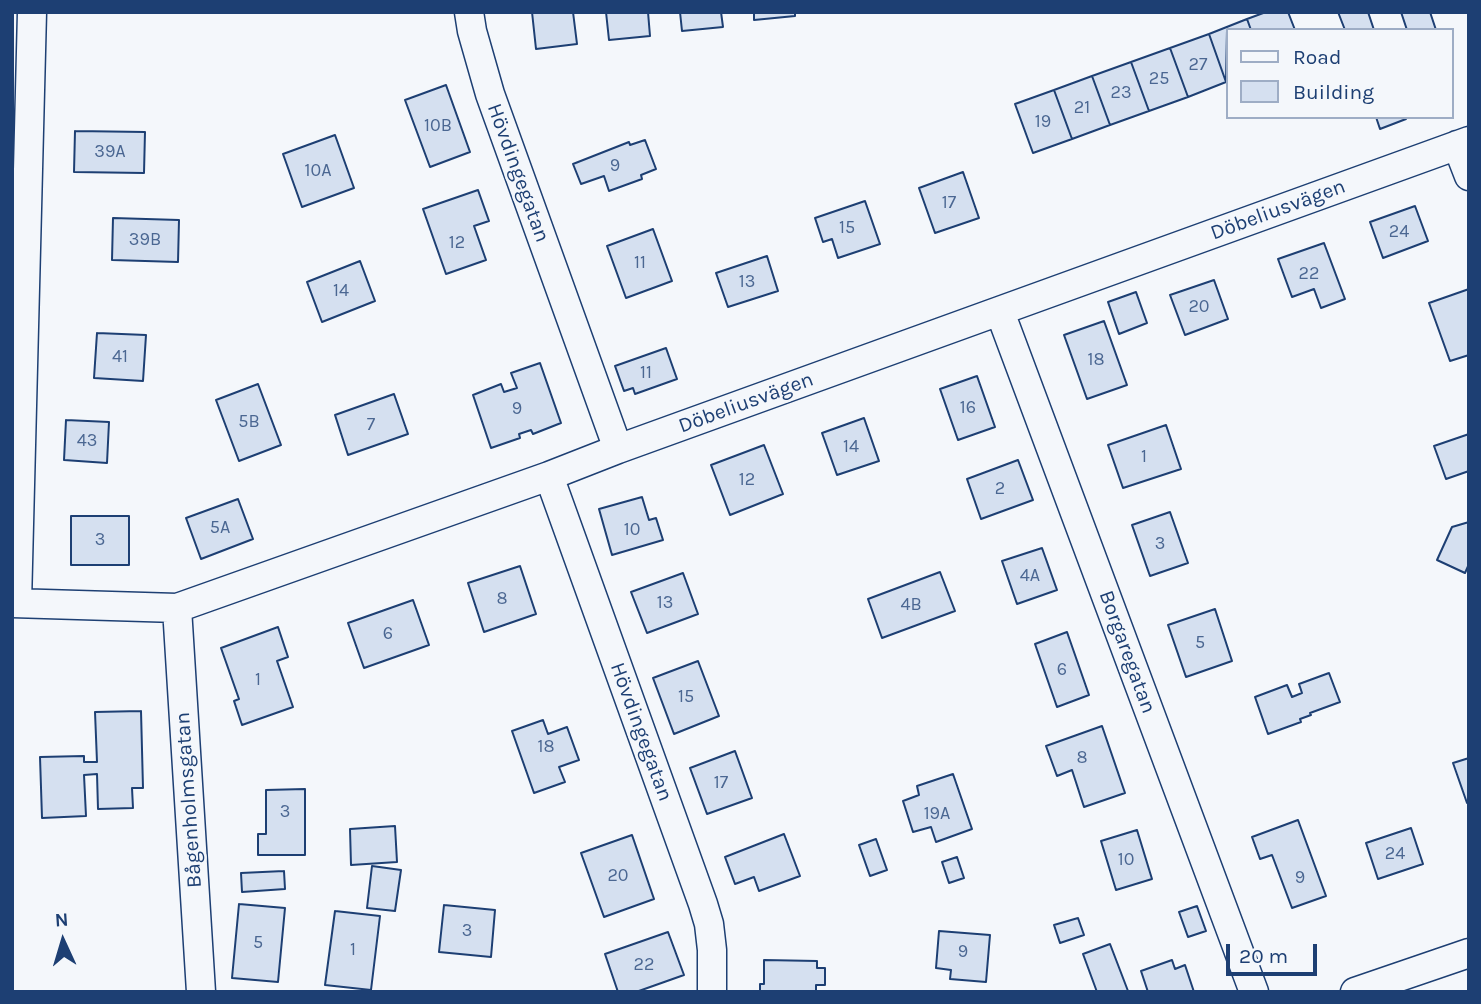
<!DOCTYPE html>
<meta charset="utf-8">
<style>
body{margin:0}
#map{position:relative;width:1481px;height:1004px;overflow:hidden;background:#f4f7fb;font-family:Karla,sans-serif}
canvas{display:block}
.frame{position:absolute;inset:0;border:14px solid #1d3f73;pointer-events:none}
.legend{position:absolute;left:1226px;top:28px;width:228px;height:91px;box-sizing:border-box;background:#f4f7fb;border:2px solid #9eadc5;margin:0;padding:9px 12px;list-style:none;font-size:21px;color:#1d3f73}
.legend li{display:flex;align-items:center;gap:14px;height:35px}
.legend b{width:35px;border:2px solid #9eadc5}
.north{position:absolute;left:28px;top:906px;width:70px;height:70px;-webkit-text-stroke:5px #f4f7fb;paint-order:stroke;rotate:356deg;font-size:19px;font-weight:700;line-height:28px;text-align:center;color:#1d3f73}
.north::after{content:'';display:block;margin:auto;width:24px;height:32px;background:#1d3f73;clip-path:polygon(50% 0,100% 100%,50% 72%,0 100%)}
.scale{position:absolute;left:1226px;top:944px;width:91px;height:32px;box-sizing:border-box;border:4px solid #1d3f73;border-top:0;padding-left:9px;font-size:21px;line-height:24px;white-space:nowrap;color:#1d3f73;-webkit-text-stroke:5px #f4f7fb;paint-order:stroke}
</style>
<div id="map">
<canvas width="1481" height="1004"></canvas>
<div class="frame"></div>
<ul class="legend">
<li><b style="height:9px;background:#f4f7fb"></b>Road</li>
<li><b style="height:19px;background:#d5e0f0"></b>Building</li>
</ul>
<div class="north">N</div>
<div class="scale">20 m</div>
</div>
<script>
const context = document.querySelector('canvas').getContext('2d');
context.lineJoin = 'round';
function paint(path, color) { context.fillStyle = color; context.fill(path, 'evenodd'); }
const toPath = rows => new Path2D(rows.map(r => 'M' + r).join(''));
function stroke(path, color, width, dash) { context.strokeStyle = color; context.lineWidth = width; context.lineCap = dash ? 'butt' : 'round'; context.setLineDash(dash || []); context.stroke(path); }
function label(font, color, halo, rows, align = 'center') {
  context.font = font + ' Karla,sans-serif'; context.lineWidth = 5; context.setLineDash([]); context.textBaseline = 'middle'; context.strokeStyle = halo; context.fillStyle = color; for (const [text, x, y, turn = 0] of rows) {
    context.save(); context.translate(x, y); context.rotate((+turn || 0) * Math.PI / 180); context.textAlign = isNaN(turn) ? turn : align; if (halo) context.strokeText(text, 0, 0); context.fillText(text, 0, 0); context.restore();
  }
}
const building = toPath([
 [532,12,573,12,577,44,536,49,532,12],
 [606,12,648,12,650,36,609,40,606,12],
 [680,12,721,12,723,27,682,31,680,12],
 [754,12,795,12,795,16,754,20,754,12],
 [1266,12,1288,12,1295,30,1251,30,1247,19,1266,12],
 [1338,12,1368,12,1374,30,1345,30,1338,12],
 [1401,12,1430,12,1436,30,1407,30,1401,12],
 [1247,19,1251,30,1227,30,1226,82,1209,34,1247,19],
 [1209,34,1226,82,1188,97,1170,48,1209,34],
 [1170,48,1188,97,1149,111,1131,62,1170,48],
 [1131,62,1149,111,1110,125,1092,76,1131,62],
 [1092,76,1110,125,1072,139,1054,90,1092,76],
 [446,85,470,152,430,167,405,100,446,85],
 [1054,90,1072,139,1033,153,1015,104,1054,90],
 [1376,117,1406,117,1406,119,1380,129,1376,117],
 [75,131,145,132,144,173,74,172,75,131],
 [335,135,354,188,302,207,283,154,335,135],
 [645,140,656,169,641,175,642,179,609,191,604,176,581,184,573,164,629,142,630,145,645,140],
 [963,172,979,218,935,233,919,188,963,172],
 [478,190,489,221,474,226,486,260,446,274,423,209,478,190],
 [865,201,880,244,838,258,832,239,823,242,815,218,865,201],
 [1415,206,1428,241,1383,258,1370,222,1415,206],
 [113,218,179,220,178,262,112,260,113,218],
 [653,229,672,281,626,298,607,246,653,229],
 [1324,243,1345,299,1321,308,1314,289,1292,297,1278,259,1324,243],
 [767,256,778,291,728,307,716,273,767,256],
 [360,261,375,301,322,322,307,282,360,261],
 [1214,280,1228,319,1185,335,1170,295,1214,280],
 [1469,289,1469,355,1450,361,1429,303,1469,289],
 [1136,292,1147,323,1119,334,1108,302,1136,292],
 [1104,321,1127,385,1087,399,1064,335,1104,321],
 [97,333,146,335,143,381,94,378,97,333],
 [666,348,677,379,635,394,633,388,624,391,615,366,666,348],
 [540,363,561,423,533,434,531,430,519,434,520,438,491,448,473,395,501,384,504,392,517,388,511,373,540,363],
 [977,376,995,427,958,440,940,389,977,376],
 [258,384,281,445,239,461,216,400,258,384],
 [394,394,408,434,348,455,335,415,394,394],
 [864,418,879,461,837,475,822,433,864,418],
 [66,420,109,422,107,463,64,460,66,420],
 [1166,425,1181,469,1123,488,1108,445,1166,425],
 [1469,434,1469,471,1446,479,1434,446,1469,434],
 [764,445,783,494,730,515,711,465,764,445],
 [1018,460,1033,500,981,519,967,479,1018,460],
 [642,497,649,520,656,518,663,540,612,555,599,509,642,497],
 [238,499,253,539,201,559,186,518,238,499],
 [1170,512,1188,563,1150,576,1132,525,1170,512],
 [71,516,129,516,129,565,71,565,71,516],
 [1469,522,1469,564,1465,573,1437,560,1452,527,1469,522],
 [1042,548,1057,590,1017,604,1002,561,1042,548],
 [520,566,536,614,484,632,468,583,520,566],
 [940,572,955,611,882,638,868,599,940,572],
 [683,573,698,614,647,633,631,592,683,573],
 [413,600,429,645,364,668,348,623,413,600],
 [1215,609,1232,661,1186,677,1168,625,1215,609],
 [278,627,288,657,277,661,293,707,242,725,234,701,239,699,221,648,278,627],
 [1067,632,1089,695,1057,707,1035,644,1067,632],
 [698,661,719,716,674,734,653,678,698,661],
 [1329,673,1340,702,1310,713,1311,715,1300,719,1301,722,1268,734,1255,697,1287,685,1292,697,1302,693,1299,684,1329,673],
 [141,711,143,788,132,788,133,808,98,809,97,774,84,775,86,816,42,818,40,757,84,756,84,762,97,762,95,712,141,711],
 [543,720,548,734,567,727,579,760,559,767,565,782,534,793,512,731,543,720],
 [1102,726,1125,793,1084,807,1072,770,1057,776,1046,746,1102,726],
 [735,751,752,798,707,814,690,768,735,751],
 [1469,758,1469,803,1467,803,1453,763,1469,758],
 [953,774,972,829,936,842,931,827,913,832,903,801,919,795,917,786,953,774],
 [305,789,305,855,258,855,258,834,266,834,266,790,305,789],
 [1298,820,1326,896,1292,908,1272,855,1260,859,1252,837,1298,820],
 [395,826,397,862,351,865,350,829,395,826],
 [1411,828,1423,864,1378,879,1366,843,1411,828],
 [1137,830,1152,879,1116,890,1101,841,1137,830],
 [784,834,800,876,759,891,754,877,735,884,725,857,784,834],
 [632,835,654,899,604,917,581,853,632,835],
 [876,839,887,870,870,876,859,845,876,839],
 [957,857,964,878,949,883,942,862,957,857],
 [372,866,401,870,395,911,367,908,372,866],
 [284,871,285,889,242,892,241,873,284,871],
 [239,904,285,908,278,982,232,978,239,904],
 [444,905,495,910,491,957,439,952,444,905],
 [1197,906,1206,931,1188,937,1179,912,1197,906],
 [335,911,380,916,371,990,325,985,335,911],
 [1078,918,1084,935,1060,943,1054,925,1078,918],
 [939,931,990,935,986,982,950,979,951,970,936,968,939,931],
 [668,932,684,975,636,992,618,992,605,954,668,932],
 [1110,944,1128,991,1127,992,1097,992,1083,954,1110,944],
 [764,960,817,961,817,968,825,968,825,985,816,985,816,992,760,992,760,984,764,984,764,960],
 [1172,960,1175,969,1185,965,1194,992,1148,992,1141,971,1172,960]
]);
const minor = toPath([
 [469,12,472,31,490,94,618,449],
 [1457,145,1469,176],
 [1000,312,1254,992],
 [549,476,703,904,709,924,712,950,712,992],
 [12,603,177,608,549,476,618,449,1469,141],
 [17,603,32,12],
 [177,608,201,992],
 [1355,992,1469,953]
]);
const numberNames = [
 ["27",1198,65],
 ["25",1159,79],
 ["23",1121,93],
 ["21",1082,108],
 ["19",1043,122],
 ["10B",438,126],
 ["39A",110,152],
 ["9",615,166],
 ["10A",318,171],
 ["17",949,203],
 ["15",847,228],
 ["24",1399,232],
 ["39B",145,240],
 ["12",457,243],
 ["11",640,263],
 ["22",1309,274],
 ["13",747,282],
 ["14",341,291],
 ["20",1199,307],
 ["41",120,357],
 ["18",1096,360],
 ["11",646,373],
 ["16",968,408],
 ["9",517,409],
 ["5B",249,422],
 ["7",371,425],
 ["43",87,441],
 ["14",851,447],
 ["1",1144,457],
 ["12",747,480],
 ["2",1000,489],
 ["5A",220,528],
 ["10",632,530],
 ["3",100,540],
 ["3",1160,544],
 ["4A",1030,576],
 ["8",502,599],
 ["13",665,603],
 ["4B",911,605],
 ["6",388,634],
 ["5",1200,643],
 ["6",1062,670],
 ["1",258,680],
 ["15",686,697],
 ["18",546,747],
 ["8",1082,758],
 ["17",721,783],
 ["3",285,812],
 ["19A",937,814],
 ["24",1395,854],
 ["10",1126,860],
 ["20",618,876],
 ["9",1300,878],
 ["3",467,931],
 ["5",258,943],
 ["1",353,950],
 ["9",963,952],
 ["22",644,965]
];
const streetNames = [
 ["Hövdingegatan",518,173,70],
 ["Döbeliusvägen",1278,210,-20],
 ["Döbeliusvägen",746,403,-20],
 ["Borgaregatan",1127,652,70],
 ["Hövdingegatan",641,732,70],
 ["Bågenholmsgatan",189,800,-94]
];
paint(building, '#d5e0f0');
stroke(building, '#1d3f73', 2);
stroke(minor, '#1d3f73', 31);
stroke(minor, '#f4f7fb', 28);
label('18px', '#4b6792', null, numberNames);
label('21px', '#1d3f73', '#f4f7fb', streetNames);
</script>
